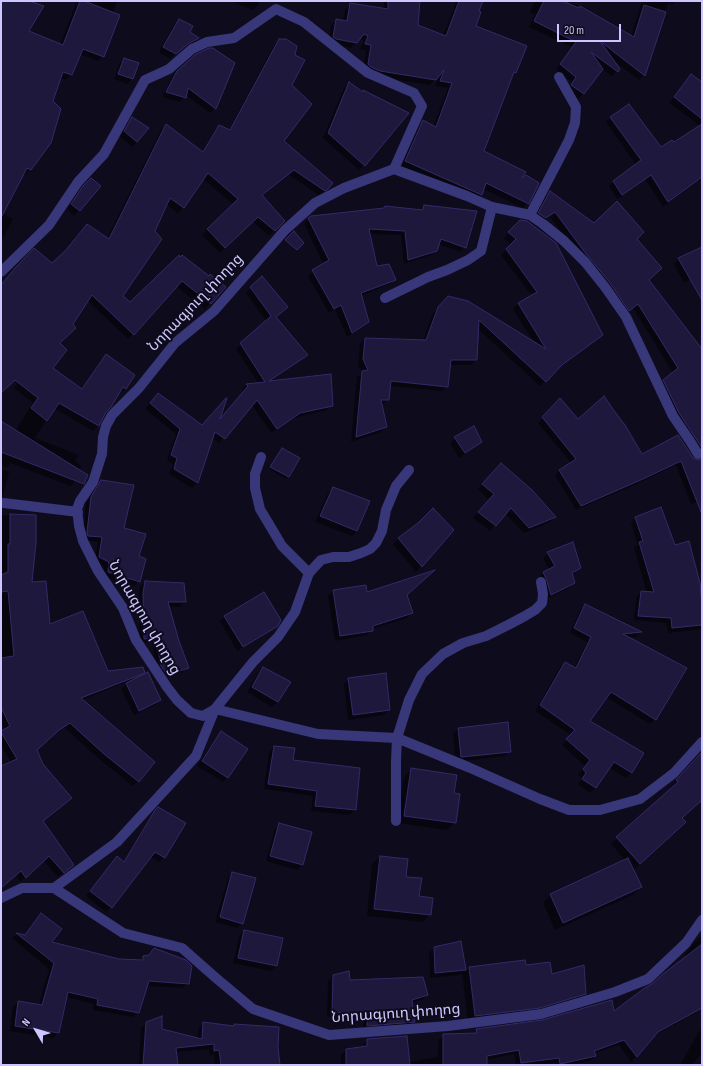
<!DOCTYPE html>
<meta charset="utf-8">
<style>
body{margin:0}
#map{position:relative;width:703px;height:1066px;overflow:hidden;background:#0e0b1c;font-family:"Sofia Sans Condensed",sans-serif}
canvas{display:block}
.frame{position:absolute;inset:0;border:2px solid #ccc7fe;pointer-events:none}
.north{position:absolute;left:16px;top:1010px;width:40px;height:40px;-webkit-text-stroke:3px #0e0b1c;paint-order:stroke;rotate:308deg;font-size:11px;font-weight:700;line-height:16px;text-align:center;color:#ccc7fe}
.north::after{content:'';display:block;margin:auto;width:14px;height:18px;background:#ccc7fe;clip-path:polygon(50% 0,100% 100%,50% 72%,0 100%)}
.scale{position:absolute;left:557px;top:24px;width:64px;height:18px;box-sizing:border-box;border:2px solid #ccc7fe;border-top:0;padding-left:5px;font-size:12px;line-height:14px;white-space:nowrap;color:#ccc7fe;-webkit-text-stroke:3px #0e0b1c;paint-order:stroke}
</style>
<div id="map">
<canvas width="703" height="1066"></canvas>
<div class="frame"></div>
<div class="north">N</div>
<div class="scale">20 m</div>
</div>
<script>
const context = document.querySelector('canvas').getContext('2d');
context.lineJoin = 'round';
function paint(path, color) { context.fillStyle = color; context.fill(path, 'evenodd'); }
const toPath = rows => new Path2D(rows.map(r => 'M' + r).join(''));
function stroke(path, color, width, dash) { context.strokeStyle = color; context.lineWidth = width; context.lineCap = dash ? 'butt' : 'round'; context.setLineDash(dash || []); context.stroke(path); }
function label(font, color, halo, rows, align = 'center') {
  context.font = font + ' "Sofia Sans Condensed","Noto Sans Armenian",sans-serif'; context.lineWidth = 4; context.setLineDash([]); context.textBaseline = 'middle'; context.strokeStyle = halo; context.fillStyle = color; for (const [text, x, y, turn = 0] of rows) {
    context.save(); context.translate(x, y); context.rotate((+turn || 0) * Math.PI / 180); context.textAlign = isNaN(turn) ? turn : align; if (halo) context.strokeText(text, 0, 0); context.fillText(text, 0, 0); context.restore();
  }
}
const shadow = toPath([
 [1,1,26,1,28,31,60,45,77,1,117,1,113,13,103,56,98,61,79,54,71,75,66,80,60,78,30,169,25,175,23,173,2,214,13,219,1,242],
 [230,1,259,1,258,5,253,10],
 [384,1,418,1,417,26,443,36,456,3,454,2,455,1,482,1,474,26,515,72,511,77,483,152,518,181,528,203,523,208,483,189,482,194,477,199,401,166,418,126,423,121,433,127,448,88,435,86,440,74,430,85,375,76,363,70,366,50,360,49,364,41,359,39,351,48,331,44,329,42,331,25,337,20,343,21,345,10,351,4,384,10],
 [535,1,572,1,571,2,631,36,642,1,676,1,672,5,668,3,644,75,639,80,613,60,619,69,612,76,602,69,583,94,578,99,567,90,572,82,556,70,572,47,529,27,535,15,530,12],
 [179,20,189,32,198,39,193,43,182,49,170,59,159,52,174,25],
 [279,40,294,55,283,141,328,188,319,195,289,175,261,196,284,221,269,236,252,221,220,253,202,235,234,205,203,179,183,208,178,213,166,204,121,296,130,303,179,257,224,287,205,309,176,286,128,339,87,300,58,343,51,368,82,389,101,360,107,355,134,376,125,388,120,393,119,393,105,411,98,426,93,431,54,408,35,438,79,455,75,461,81,466,76,481,70,486,11,463,6,468,1,464,1,422,15,431,33,403,14,388,38,349,1,349,1,285,11,273,35,250,52,265,107,239,161,130,166,125,202,153,214,131,219,126,229,130,274,45],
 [124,59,133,78,127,84,114,79,119,64],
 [178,71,215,108,210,113,186,95,185,97,180,102,162,97,172,77],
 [686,81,702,84,702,180,700,181,699,180,663,207,645,179,617,199,609,186,614,181,636,165,606,122,611,117,661,149,673,144,700,126,669,103],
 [349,83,362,92,363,91,364,165,359,170,323,138,344,88],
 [132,118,137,142,132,147,120,137,127,123],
 [91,179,100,186,74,216,67,209,78,192],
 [550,192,594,224,636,239,648,280,702,351,702,502,691,504,676,465,637,484,576,510,555,475,560,470,571,463,538,423,555,404,578,420,641,456,699,461,700,459,659,386,673,373,633,308,624,315,550,217,540,223,534,218,545,197],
 [425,206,465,247,460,252,438,244,436,250,431,255,404,264,401,235,369,234,376,267,395,279,390,284,360,296,368,322,363,327,347,337,335,309,329,313,308,276,313,271,324,265,304,224,311,216,420,211],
 [520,221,602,335,597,340,556,370,540,386,477,328,476,360,471,365,450,365,447,386,442,391,389,386,388,399,383,404,381,404,386,427,381,432,351,442,357,377,362,373,358,365,360,344,365,339,423,341,433,313,449,297,534,343,513,309,518,304,532,296,501,255,511,245,504,238],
 [702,248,702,294,692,278,684,283,674,264,679,259],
 [262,277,275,317,306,355,301,360,269,382,332,405,327,410,294,418,271,433,252,405,219,443,212,438,197,483,192,488,169,474,173,464,167,460,176,434,145,409,158,394,202,426,218,421,243,392,242,389,246,385,258,383,236,349,266,321,246,293],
 [474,428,481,441,476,446,459,458,450,443,455,438],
 [280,451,299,459,286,479,269,469],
 [1,469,9,472,3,496,1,498],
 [496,469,555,517,550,522,524,533,505,513,490,531,473,518,489,500,478,489],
 [101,481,123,529,138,557,139,581,134,586,103,577,104,567,94,562,98,542,83,540,83,537,86,503,94,492,96,486],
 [334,488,357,531,352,536,315,522,328,493],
 [1,515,35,516,31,583,49,626,108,672,144,672,139,677,160,699,155,705,134,715,121,689,129,681,82,700,138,781,133,786,99,759,65,728,52,736,36,750,42,821,73,865,58,877,43,860,20,882,16,875,1,888,1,767,11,762,1,745,1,732,4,730,1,723,1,618,3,618,1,610],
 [636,518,674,546,688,542,702,592,702,629,668,633,666,623,634,620,636,598,641,592,647,593,634,548,638,545,631,523],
 [419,524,453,530,416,572,393,544,398,539],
 [548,553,580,568,575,573,571,575,574,582,569,588,546,599,538,578,543,573,549,570,543,558],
 [145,582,185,602,180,607,168,607,178,642,188,667,183,672,161,679,156,672,152,642,140,643,138,599,140,587],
 [333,591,406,595,412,613,407,618,372,629,367,635,335,641,328,596],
 [585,605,641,632,636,637,627,638,683,673,655,719,650,724,606,697,589,721,642,753,631,773,626,778,609,767,595,788,590,793,578,784,582,778,578,775,585,766,562,745,571,735,535,711,560,668,565,663,574,668,587,642,570,633,580,610],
 [225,616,277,625,271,631,237,651,220,621],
 [264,668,278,702,272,707,247,692,258,673],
 [349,679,389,710,384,715,348,720,344,684],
 [458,729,510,751,505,756,456,762,453,734],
 [221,733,228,777,223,782,197,766,216,738],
 [274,747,355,810,349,815,311,811,313,796,264,789,269,752],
 [702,753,702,799,681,818,678,829,633,870,641,887,633,895,555,930,543,903,550,895,625,860,611,844,672,789,670,787],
 [411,770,453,794,455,822,447,830,397,823,404,777],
 [158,808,164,857,159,862,150,857,111,907,106,912,86,896,112,863,123,863,150,817],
 [280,824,302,865,297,870,266,861,275,829],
 [380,857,405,878,430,914,423,922,367,916,372,864],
 [233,873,243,923,237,928,215,922,228,878],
 [41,914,50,943,119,960,139,961,144,957,148,956,154,949,188,983,183,988,147,986,138,1012,133,1017,93,1010,93,1004,66,997,58,1033,53,1038,10,1031,13,1007,18,1002,39,1005,49,969,12,938,17,934,24,936,36,919],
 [244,931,276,966,271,971,233,963,239,936],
 [702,935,702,1009,654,1036,631,1062,619,1045,594,1053,595,1056,590,1061,570,1065,555,1065,555,1063,538,1065,516,1065,514,1054,486,1060,486,1065,341,1065,341,1055,346,1050,363,1048,363,1045,368,1040,408,1062,438,1057,438,1041,444,1035,473,1034,477,1030,613,1013,653,985,686,957,685,955,693,944],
 [460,943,466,972,469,968,525,966,551,975,585,993,578,1000,532,1014,468,1022,462,973,460,975,430,978,429,953,434,948],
 [333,976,349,981,427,995,422,1000,411,1003,414,1022,409,1027,363,1030,363,1016,327,1017,328,981],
 [146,1023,161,1030,197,1039,199,1028,204,1023,232,1027,235,1025,277,1047,279,1065,215,1065,214,1054,210,1056,209,1049,176,1052,177,1065,139,1065,141,1028],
 [702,1026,702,1053,692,1065,680,1065]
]);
const building = toPath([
 [1,1,29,1,44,6,29,31,63,45,80,1,84,1,120,15,104,57,83,49,72,75,63,72,53,101,61,109,51,143,31,170,27,168,1,218,1,1],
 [388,1,420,1,418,25,446,36,459,1,483,1,479,11,481,12,476,26,527,46,516,73,514,72,484,151,526,172,522,178,526,175,539,183,529,204,486,183,482,195,405,161,423,120,436,127,452,83,440,81,444,70,436,80,380,71,371,67,368,64,371,45,365,44,368,36,364,34,357,43,336,39,333,37,336,19,347,21,350,3,388,9,388,1],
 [544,1,563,1,579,8,580,6,634,37,644,5,666,12,645,76,600,41,620,69,618,72,591,52,603,69,584,94,571,85,576,77,560,64,576,42,534,21,544,1],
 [179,19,193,26,190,32,199,38,188,44,176,54,163,47,179,19],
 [279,39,286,39,297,46,295,55,305,60,292,85,312,104,284,141,333,183,328,189,325,191,294,170,262,195,285,221,275,231,258,217,225,248,207,229,238,199,208,173,184,208,170,198,155,231,162,239,123,296,130,302,179,255,180,257,182,255,209,276,210,274,226,287,211,304,182,281,134,335,92,295,73,324,76,328,60,343,67,350,53,368,82,389,106,354,135,375,126,389,123,387,111,407,106,412,99,426,59,403,47,421,31,408,38,398,15,380,1,393,1,285,16,267,34,248,52,263,66,250,87,224,109,239,166,124,203,152,219,125,230,130,279,39],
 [209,48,213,48,235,63,216,109,188,88,186,98,166,92,177,71,196,54,209,48],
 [124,58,139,63,133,79,118,74,124,58],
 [691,74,702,82,702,119,674,97,691,74],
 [349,82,363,92,363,90,409,113,365,166,328,133,349,82],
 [629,104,661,147,672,140,674,142,702,124,702,177,668,202,651,175,622,195,613,181,641,160,610,117,629,104],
 [132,117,149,128,137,142,124,131,132,117],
 [91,178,101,186,80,211,71,204,83,186,91,178],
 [550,191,594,223,617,201,644,232,637,239,662,268,649,280,702,349,702,448,679,413,663,380,678,368,638,304,629,311,610,283,586,254,555,212,546,218,538,213,550,191],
 [424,205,477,211,466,248,441,239,437,251,408,260,405,231,369,229,377,266,389,264,396,280,361,293,369,322,352,333,341,305,334,309,312,270,329,260,308,218,311,216,384,208,385,206,423,210,424,205],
 [520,220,527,221,556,243,603,335,562,365,546,382,479,320,477,360,451,360,448,387,391,381,389,400,381,400,387,427,356,437,362,371,368,370,363,359,365,338,426,340,438,307,448,296,468,301,546,349,518,303,537,292,506,249,516,239,508,232,520,220],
 [294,231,304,243,297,250,285,240,294,231],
 [702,247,702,300,678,258,702,247],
 [262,276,288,307,276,317,308,355,269,381,331,374,333,406,300,413,277,429,257,400,225,439,215,432,198,483,174,469,177,458,171,455,180,429,150,403,158,393,202,425,226,398,227,398,220,419,248,386,246,384,265,382,240,343,271,316,250,287,262,276],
 [604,396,615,412,625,425,642,454,678,435,693,458,698,460,702,459,702,512,701,512,681,461,643,479,581,506,559,470,576,459,542,417,560,398,578,419,604,396],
 [1,421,88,475,84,484,1,452,1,421],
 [474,426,482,442,465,453,454,437,474,426],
 [282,448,300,458,289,477,270,467,282,448],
 [501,463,532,490,556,517,529,528,511,508,496,526,478,512,494,494,482,484,501,463],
 [101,480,134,485,124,528,146,534,139,556,146,559,140,582,108,572,109,562,99,557,102,537,88,536,87,532,91,497,98,485,101,480],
 [333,487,370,501,357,531,320,516,333,487],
 [661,507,675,545,689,541,701,587,700,587,702,602,702,625,672,628,671,618,638,616,641,591,654,592,639,542,643,541,635,517,661,507],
 [433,508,454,530,422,567,398,538,418,523,433,508],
 [10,514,36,515,36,543,32,582,46,581,50,624,83,611,108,671,143,667,145,673,81,698,155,762,139,782,104,754,70,723,58,731,37,750,43,764,72,798,43,821,74,865,64,873,49,856,26,878,21,871,1,888,1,766,17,759,1,732,1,731,10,726,1,707,1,658,14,656,8,591,1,592,1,575,8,572,8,544,10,544,10,514],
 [573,542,581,568,572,573,575,583,551,595,547,581,543,572,555,566,547,552,573,542],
 [435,570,407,595,413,613,373,626,373,631,340,636,333,590,366,585,367,592,435,570],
 [145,581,184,583,186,602,168,602,179,641,189,668,167,675,161,666,156,638,144,639,143,593,145,581],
 [264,592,281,620,278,626,243,647,224,616,264,592],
 [585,604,642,632,623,634,687,668,656,720,611,692,590,721,644,753,632,773,614,762,596,788,582,779,586,773,583,769,590,760,566,739,575,730,540,705,565,662,576,668,591,637,574,628,585,604],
 [263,667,291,682,278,702,252,687,263,667],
 [148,672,161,700,139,711,126,683,148,672],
 [386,673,390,710,353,715,348,678,386,673],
 [508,722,511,752,461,757,458,728,508,722],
 [221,731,248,749,228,778,202,761,221,731],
 [274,746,295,748,293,760,360,768,356,810,315,806,317,791,268,784,274,746],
 [702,752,702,800,682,818,686,822,640,864,616,837,678,782,676,780,702,752],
 [411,768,457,775,454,793,460,794,456,823,404,816,411,768],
 [158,807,186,823,165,858,155,852,112,908,90,891,117,856,124,862,155,810,158,807],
 [279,823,312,832,303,865,270,856,279,823],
 [380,856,408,859,406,877,422,878,419,896,433,898,431,915,374,909,380,856],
 [628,858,642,887,563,923,550,894,628,858],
 [232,872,256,878,243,924,220,917,232,872],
 [41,913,62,929,52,942,119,959,143,960,143,956,149,955,154,948,186,960,192,966,189,984,149,981,139,1013,97,1005,98,999,68,992,59,1033,15,1026,18,1001,42,1005,54,963,16,933,25,935,41,913],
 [244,930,283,938,277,966,238,958,244,930],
 [461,941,466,970,435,973,434,947,461,941],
 [702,944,702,1008,658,1032,637,1057,624,1040,594,1051,596,1056,560,1064,559,1058,521,1063,519,1050,487,1056,487,1065,443,1065,443,1034,477,1033,476,1029,542,1020,612,1000,614,1011,646,987,652,984,663,974,702,944],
 [525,960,526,965,550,962,552,974,584,965,586,994,540,1008,475,1016,469,967,525,960],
 [349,971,350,980,423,977,428,995,412,1000,415,1022,367,1026,368,1012,332,1013,333,975,349,971],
 [162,1016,162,1029,202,1039,203,1022,234,1026,234,1024,279,1027,278,1047,280,1065,221,1065,219,1050,214,1051,214,1044,176,1048,178,1065,143,1065,146,1022,162,1016],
 [407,1036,410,1065,346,1065,346,1049,367,1046,367,1039,407,1036]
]);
const minor = toPath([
 [530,215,569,140,575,123,576,107,559,77],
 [1,272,49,225,78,182,104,154,145,80,169,69,192,49,207,42,234,38,276,9,304,22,368,73,414,93,422,106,394,169],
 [385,298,428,277,447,270,468,260,481,251,492,207],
 [698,454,690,441,673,416,626,317,605,287,585,262,564,241,543,224,530,215,492,207,467,196,394,169,344,188,315,203,285,230,214,311,175,343,139,388,112,415,106,426,103,437,102,454,93,482,80,501,77,509,79,526,83,541,98,571,123,608,136,640,167,687,177,700,191,713,203,716,215,709,318,734,397,738,468,767,540,799,569,810,600,810,640,799,674,773,702,742],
 [261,457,255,474,255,488,260,509,282,546,309,573],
 [4,503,78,512],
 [396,821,396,761,397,738,409,700,422,674,443,654,463,643,486,636,508,625,525,616,535,610,542,603,543,594,541,582],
 [54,888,123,933,182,948,216,978,253,1009,329,1035,448,1026,541,1014,615,992,648,979,686,943,702,920],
 [1,898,22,888,54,888,117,842,196,756,215,709,253,662,278,637,295,612,309,573,321,560,333,557,349,557,361,553,370,549,376,543,382,531,386,510,396,486,409,470]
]);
const streetNames = [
 ["Նորագյուղ փողոց",196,303,-46],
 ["Նորագյուղ փողոց",144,618,60],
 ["Նորագյուղ փողոց",396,1014,-4]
];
paint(shadow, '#0007');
paint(building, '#1e183c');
stroke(building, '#342a68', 1);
stroke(minor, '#37377a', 10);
label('15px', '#ccc7fe', '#0e0b1c', streetNames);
</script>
